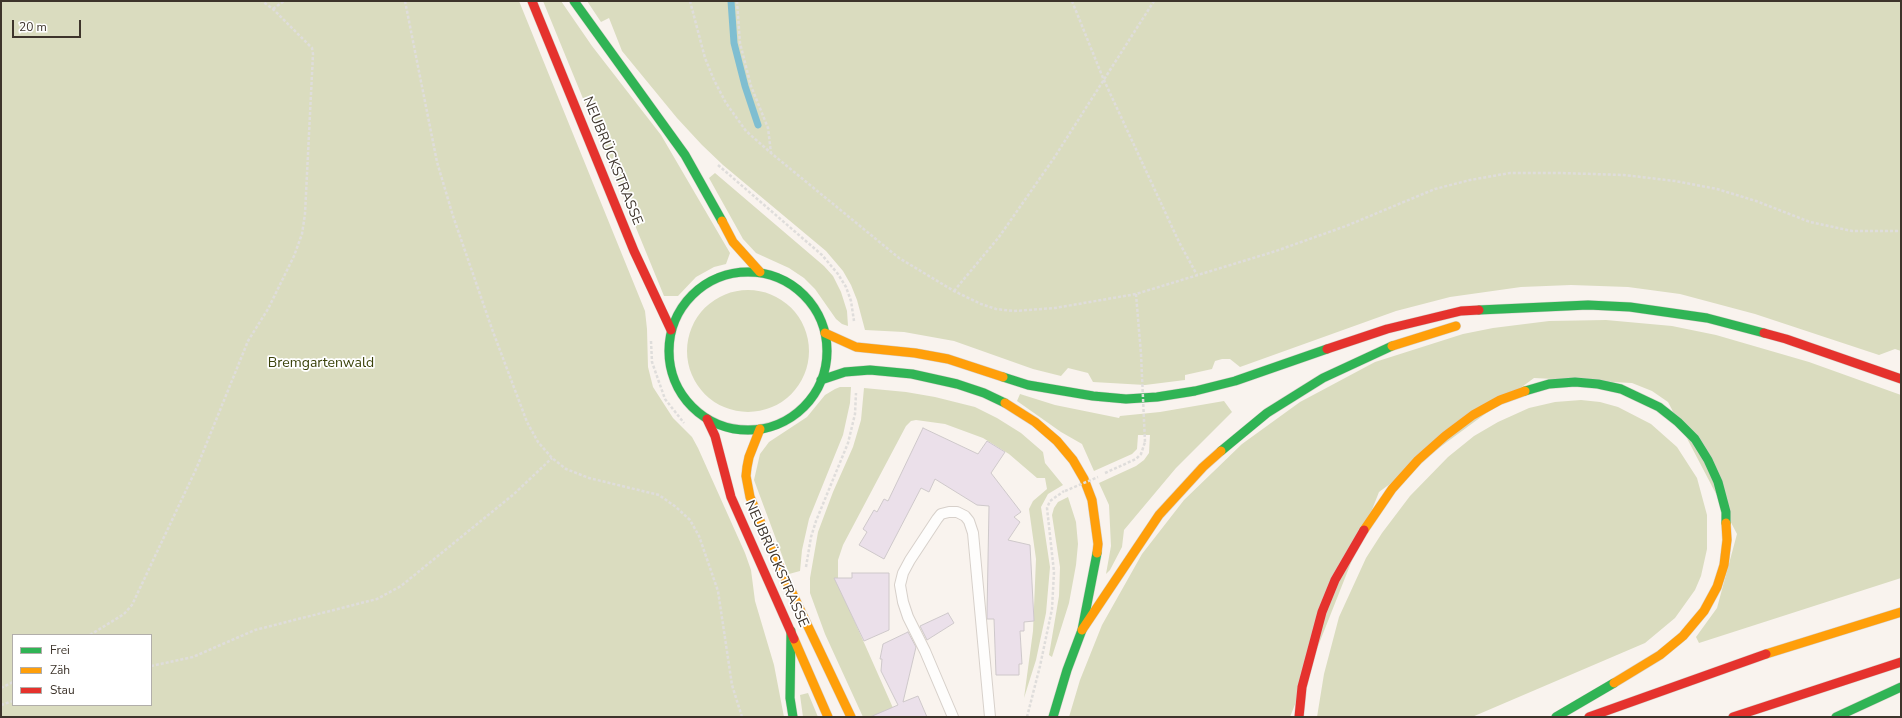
<!DOCTYPE html>
<meta charset="utf-8">
<style>
body{margin:0}
#map{position:relative;width:1902px;height:718px;overflow:hidden;background:#f9f3ee;font-family:"Nunito Sans",sans-serif}
canvas{display:block}
.frame{position:absolute;inset:0;border:2px solid #3d342b;pointer-events:none}
.legend{position:absolute;left:12px;top:634px;width:140px;height:72px;box-sizing:border-box;background:#fff;border:1px solid #b1aeaa;margin:0;padding:5px 7px;list-style:none;font-size:12px;color:#3d342b}
.legend li{display:flex;align-items:center;gap:8px;height:20px}
.legend b{width:20px;border:1px solid #b1aeaa}
.scale{position:absolute;left:12px;top:20px;width:69px;height:18px;box-sizing:border-box;border:2px solid #3d342b;border-top:0;padding-left:5px;font-size:12px;line-height:14px;white-space:nowrap;color:#3d342b;-webkit-text-stroke:3px #fff;paint-order:stroke}
</style>
<div id="map">
<canvas width="1902" height="718"></canvas>
<div class="frame"></div>
<ul class="legend">
<li><b style="height:5px;background:#30b455"></b>Frei</li>
<li><b style="height:5px;background:#ff9f0a"></b>Zäh</li>
<li><b style="height:5px;background:#e5322d"></b>Stau</li>
</ul>
<div class="scale">20 m</div>
</div>
<script>
const context = document.querySelector('canvas').getContext('2d');
context.lineJoin = 'round';
function paint(path, color) { context.fillStyle = color; context.fill(path, 'evenodd'); }
const toPath = rows => new Path2D(rows.map(r => 'M' + r).join(''));
function stroke(path, color, width, dash) { context.strokeStyle = color; context.lineWidth = width; context.lineCap = dash ? 'butt' : 'round'; context.setLineDash(dash || []); context.stroke(path); }
function label(font, color, halo, rows, align = 'center') {
  context.font = font + ' "Nunito Sans",sans-serif'; context.lineWidth = 3.5; context.setLineDash([]); context.textBaseline = 'middle'; context.strokeStyle = halo; context.fillStyle = color; for (const [text, x, y, turn = 0] of rows) {
    context.save(); context.translate(x, y); context.rotate((+turn || 0) * Math.PI / 180); context.textAlign = isNaN(turn) ? turn : align; if (halo) context.strokeText(text, 0, 0); context.fillText(text, 0, 0); context.restore();
  }
}
const green = toPath([
 [1,1,519,1,645,311,647,329,648,367,653,387,673,418,692,437,698,448,745,553,751,570,755,601,774,665,784,717,1,717],
 [13,635,151,635,151,705,13,705],
 [543,1,561,1,592,46,661,135,730,253,726,264,714,267,696,277,678,296,664,296],
 [587,1,1901,1,1901,351,1895,349,1879,355,1755,314,1680,294,1628,287,1571,285,1521,287,1450,297,1396,311,1240,367,1230,359,1222,359,1215,361,1212,369,1185,375,1185,380,1145,385,1093,382,1088,373,1068,368,1061,376,1033,369,954,341,904,332,865,330,857,300,851,285,843,271,826,251,723,165,702,145,677,118,622,51,609,18,601,22],
 [715,173,824,266,833,276,841,292,847,311,848,326,842,324,836,319,815,289,804,278,789,268,756,253,743,239,709,178],
 '687 351a61 61 0 1 1 122 0a61 61 0 1 1-122 0Z',
 [1606,320,1672,326,1716,335,1809,362,1901,395,1901,578,1699,643,1696,637,1717,608,1737,534,1668,402,1652,391,1632,383,1534,378,1379,492,1290,717,1069,717,1080,680,1102,625,1142,554,1184,500,1242,444,1300,402,1375,362,1463,334,1493,328,1549,321],
 [840,387,851,387,850,403,843,435,809,519,802,550,800,571,789,574,754,480,760,454,769,442,807,417,825,395,835,389],
 [864,388,906,392,935,397,975,407,997,418,1021,433,1043,452,1045,463,1063,485,1048,494,1041,507,1050,567,1046,613,1036,660,1024,698,1033,631,1036,559,1029,509,1033,501,1047,489,1045,478,1037,478,1009,454,983,438,945,424,916,420,911,421,906,426,843,545,838,560,838,584,897,717,863,717,825,634,810,593,810,578,818,532,833,492,853,447,861,420],
 [1020,394,1055,405,1119,418,1120,416,1160,412,1224,401,1232,412,1176,468,1124,530,1122,547,1110,570,1106,574,1111,546,1109,505,1099,483,1136,466,1144,460,1149,453,1150,435,1138,435,1137,449,1132,454,1094,471,1082,444,1061,432,1017,401],
 [1581,400,1600,402,1618,407,1651,424,1677,447,1697,478,1707,515,1707,549,1701,576,1695,590,1675,618,1645,643,1472,717,1317,717,1324,674,1339,617,1366,558,1382,533,1410,496,1448,457,1474,436,1498,422,1529,408,1555,402],
 [1068,497,1076,522,1078,544,1076,565,1069,603,1052,657,1049,655,1059,596,1060,567,1052,515,1054,508,1058,502],
 [808,693,818,717,803,717,800,695]
]);
const stream = toPath([
 [731,1,734,43,745,86,758,125]
]);
const building = toPath([
 [923,428,978,454,987,441,1005,452,991,473,1021,512,1014,517,1020,522,1008,540,1030,545,1034,621,1024,622,1024,631,1020,631,1022,664,1019,664,1019,675,996,675,994,619,987,619,987,614,989,506,977,505,935,479,929,492,921,488,884,559,859,545,867,532,863,529,874,510,877,512,884,499,888,501,923,428],
 [852,573,889,573,889,630,864,641,834,578,852,578,852,573],
 [948,613,954,623,927,640,920,626,948,613],
 [908,632,916,647,903,702,918,696,927,717,870,717,898,705,881,671,882,659,880,659,883,644,908,632]
]);
const path = toPath([
 [405,1,437,162,453,216,492,329,527,422,538,442,552,458,566,469,589,478,659,495,676,507,690,520,699,536,718,591,732,685,742,717],
 [690,1,705,58,714,80,726,103,746,131,771,153,899,258,954,291,981,304,996,309,1014,311,1055,308,1136,294,1276,251,1346,226,1435,189,1470,180,1510,173,1561,173,1624,175,1675,181,1717,189,1756,201,1810,222,1852,231,1901,231],
 [737,1,740,43,751,86,768,128,771,153],
 [1072,1,1103,78,1179,242,1197,275],
 [273,9,284,1],
 [718,165,822,255,838,274,846,287,851,301,854,321],
 [954,291,999,237,1054,158,1154,1],
 [1136,294,1141,354],
 [651,341,652,362,659,382,665,399,684,423],
 [1105,473,1136,459,1141,454,1145,442],
 [806,567,811,537,816,521,848,443,855,414,856,393],
 [90,635,124,614,132,605,197,467,248,341,268,309,294,256,302,234,305,214,313,54,312,48,273,9,262,1],
 [151,666,193,657,255,630,377,599,401,586,514,494,552,458],
 [1,688,13,682],
 [1,705,13,701],
 [1027,717,1040,666,1052,609,1054,572,1047,508,1050,501,1064,491]
]);
const lane = toPath([
 [953,717,925,651,908,617,903,602,900,585,903,573,910,560,937,519,941,514,949,512,957,512,965,516,969,521,973,533,990,717]
]);
const fast = toPath([
 [574,1,685,155,722,221],
 '669 351a79 79 0 1 1 158 0a79 79 0 1 1-158 0Z',
 [1479,310,1588,305,1630,307,1707,318,1764,333],
 [1003,377,1028,385,1093,396,1126,399,1157,397,1195,391,1235,381,1327,349],
 [821,380,845,372,870,370,912,374,957,384,984,393,1005,403],
 [1525,391,1549,384,1575,382,1598,384,1621,389,1659,407,1678,422,1695,439,1708,460,1718,482,1726,512,1726,523],
 [1221,451,1267,413,1323,378,1392,346],
 [791,631,790,698,793,717],
 [1053,717,1067,670,1082,630,1097,553],
 [1556,717,1614,683],
 [1836,717,1901,687]
]);
const slow = toPath([
 [722,221,733,242,760,272],
 [825,333,856,347,915,353,948,359,1003,377],
 [1392,346,1456,326],
 [1005,403,1035,422,1057,441,1073,460,1084,479,1092,500,1098,544,1097,553],
 [760,429,749,457,747,467,746,476,750,497,777,561,851,717],
 [1364,530,1392,489,1418,460,1445,436,1473,415,1500,400,1525,391],
 [1082,630,1159,515,1203,467,1221,451],
 [794,639,828,717],
 [1766,654,1901,612],
 [1614,683,1660,655,1683,636,1704,611,1717,587,1724,565,1727,540,1726,523]
]);
const jam = toPath([
 [532,1,634,251,671,330],
 [1764,333,1786,339,1901,379],
 [1327,349,1387,329,1461,311,1479,310],
 [707,419,715,436,731,497,794,639],
 [1299,717,1302,687,1322,612,1335,580,1364,530],
 [1589,717,1766,654],
 [1733,717,1901,662]
]);
const pathBridge = toPath([
 [1141,354,1145,442],
 [1065,491,1098,477]
]);
const streetNames = [
 ["NEUBRÜCKSTRASSE",612,161,68],
 ["NEUBRÜCKSTRASSE",776,564,66]
];
const parkNames = [
 ["Bremgartenwald",321,364]
];
paint(green, '#dadcbf');
stroke(stream, '#7fbed1', 7);
paint(building, '#ebe0ea');
stroke(building, '#cec8ca', 1);
stroke(lane, '#d7d0ca', 12);
stroke(fast, '#d7d0ca', 10);
stroke(slow, '#d7d0ca', 10);
stroke(jam, '#d7d0ca', 10);
stroke(path, '#dfdddb', 2.5, [3, 2]);
stroke(lane, '#fefdfc', 10);
stroke(fast, '#30b455', 9);
stroke(slow, '#ff9f0a', 9);
stroke(jam, '#e5322d', 9);
stroke(pathBridge, '#dfdddb', 2.5, [3, 2]);
label('14px', '#3d342b', '#fff', streetNames);
label('14px', '#3a420a', '#fff', parkNames);
</script>
